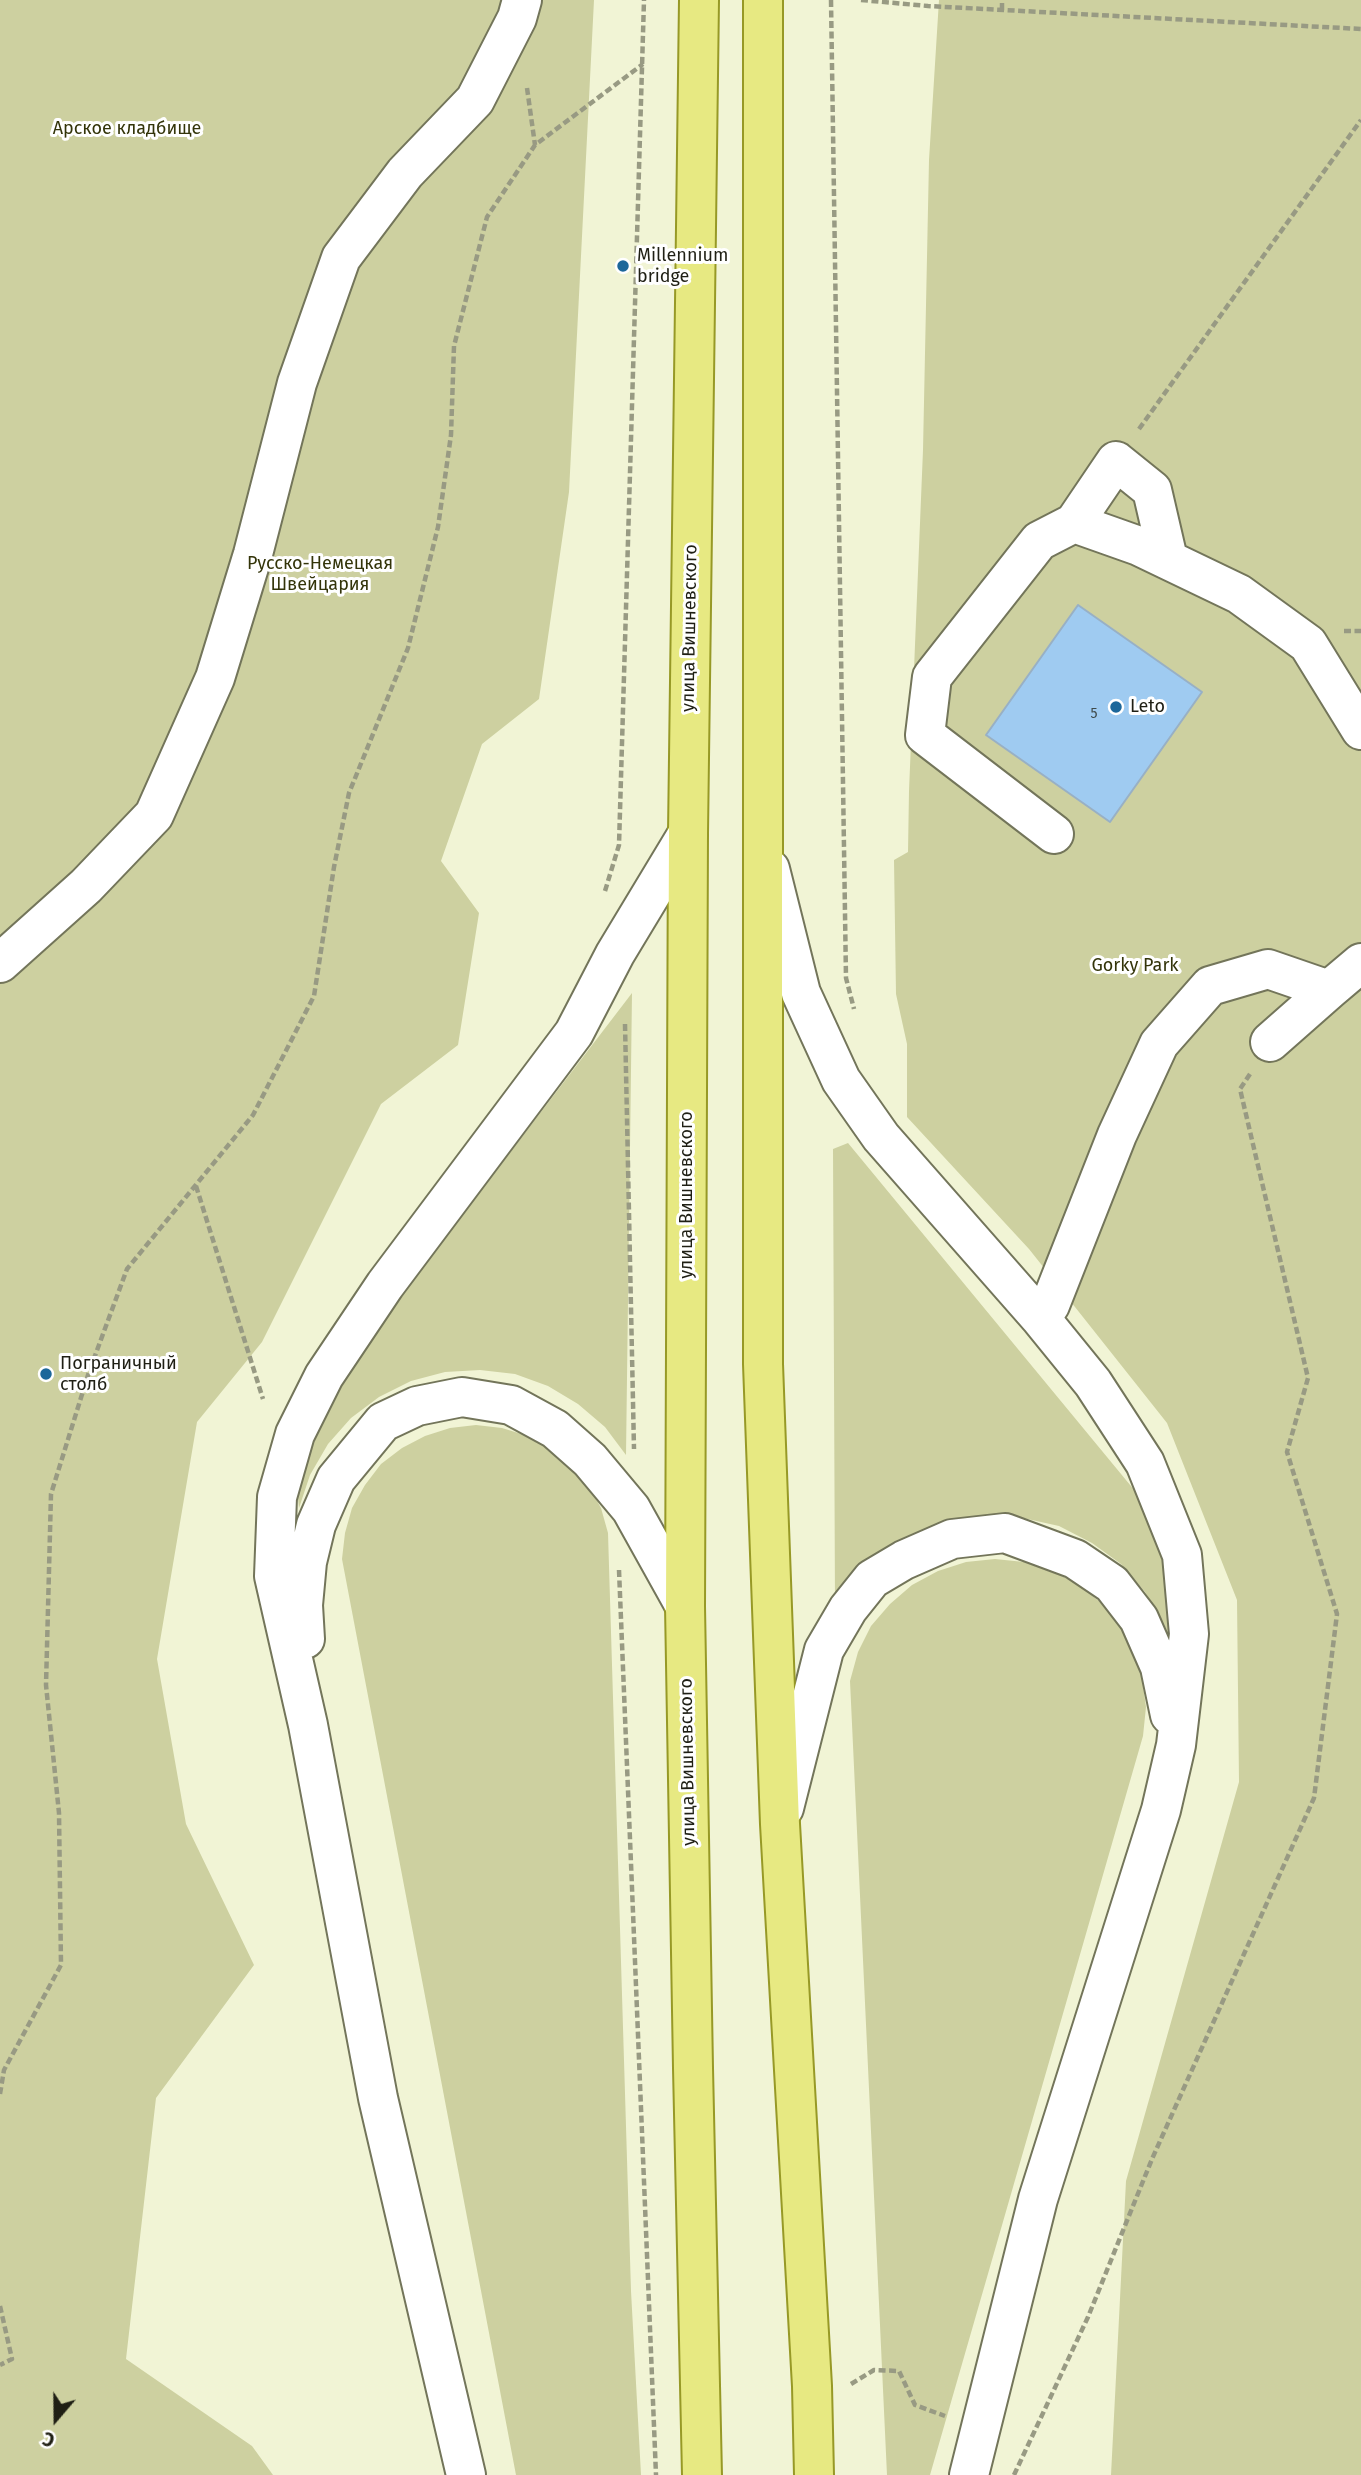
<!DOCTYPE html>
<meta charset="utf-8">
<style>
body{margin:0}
#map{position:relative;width:1361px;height:2475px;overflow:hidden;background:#f1f4d5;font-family:"Fira Sans",sans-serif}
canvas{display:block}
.north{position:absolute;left:21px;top:2384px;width:70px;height:70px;-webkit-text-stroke:5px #fff;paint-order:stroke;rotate:200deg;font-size:19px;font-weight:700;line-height:28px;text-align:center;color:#1f1f14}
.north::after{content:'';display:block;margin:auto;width:24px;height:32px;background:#1f1f14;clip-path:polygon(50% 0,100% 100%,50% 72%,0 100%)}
</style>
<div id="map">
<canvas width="1361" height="2475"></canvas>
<div class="north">С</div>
</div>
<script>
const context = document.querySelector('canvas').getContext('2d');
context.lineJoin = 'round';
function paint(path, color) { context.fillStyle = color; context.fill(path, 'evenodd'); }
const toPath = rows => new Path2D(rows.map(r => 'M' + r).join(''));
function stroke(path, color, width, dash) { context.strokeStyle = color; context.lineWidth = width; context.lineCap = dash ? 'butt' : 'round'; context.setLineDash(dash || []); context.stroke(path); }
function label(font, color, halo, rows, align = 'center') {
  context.font = font + ' "Fira Sans",sans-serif'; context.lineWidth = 6; context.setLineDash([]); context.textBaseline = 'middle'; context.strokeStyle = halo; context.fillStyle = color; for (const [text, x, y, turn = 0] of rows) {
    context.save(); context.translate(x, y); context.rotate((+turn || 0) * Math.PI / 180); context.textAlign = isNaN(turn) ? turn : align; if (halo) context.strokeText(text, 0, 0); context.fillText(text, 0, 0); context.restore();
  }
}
const green = toPath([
 [0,0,594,0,569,492,539,699,482,744,441,861,479,913,458,1045,381,1104,262,1342,197,1422,157,1659,186,1824,254,1965,156,2098,126,2359,252,2446,273,2475,0,2475],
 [939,0,1361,0,1361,2475,1111,2475,1126,2181,1239,1782,1237,1600,1167,1423,1029,1249,907,1117,907,1044,896,994,894,860,908,852,909,791,923,450,929,160],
 [632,993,626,1455,605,1427,578,1404,548,1386,515,1374,480,1370,445,1372,411,1381,379,1397,351,1418,328,1444,310,1475,299,1508,296,1480,339,1376],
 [848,1143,1140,1497,1163,1547,1174,1650,1164,1624,1145,1592,1121,1564,1092,1543,1059,1526,1023,1518,986,1515,950,1520,915,1533,884,1552,835,1605,833,1149],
 [476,1425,502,1428,528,1436,551,1448,588,1485,601,1508,608,1533,631,2291,641,2475,516,2475,342,1559,345,1533,352,1508,365,1485,381,1464,402,1448,425,1436,450,1428],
 [995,1559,1024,1562,1052,1571,1078,1584,1100,1602,1119,1624,1133,1651,1142,1678,1146,1707,1143,1736,930,2475,887,2475,850,1681,858,1652,871,1626,890,1604,912,1585,938,1571,966,1562]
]);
const building = toPath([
 [1078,605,1202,692,1110,822,986,735,1078,605]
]);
const path = toPath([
 [831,0,846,978,854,1009],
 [861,0,928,6,1361,29],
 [1002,10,1002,0],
 [527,88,535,145],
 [1139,429,1361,120],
 [1344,631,1361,631],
 [605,891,619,845,644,0],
 [625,1024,634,1449],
 [196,1186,263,1399],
 [619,1570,656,2475],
 [0,2094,4,2070,61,1965,59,1813,46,1685,51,1494,89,1372,127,1269,253,1115,314,996,334,867,349,793,408,648,438,527,451,435,454,346,487,217,535,145,643,64],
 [0,2306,12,2359,0,2365],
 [851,2384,874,2370,899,2371,915,2405,945,2416],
 [1014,2475,1088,2317,1152,2159,1314,1798,1337,1614,1287,1452,1308,1378,1240,1089,1250,1074]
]);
const minor = toPath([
 [1074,523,1116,461,1152,490,1168,559],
 [1054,834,925,735,932,677,1039,541,1074,523,1139,546,1239,594,1308,644,1361,730],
 [770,869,801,993,841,1080,881,1137,1041,1319,1093,1383,1145,1463,1182,1555,1189,1634,1176,1745,1161,1810,1038,2199,969,2475],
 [0,963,86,886,154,815,215,678,253,554,297,383,341,258,405,173,475,100,517,18,522,0],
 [1270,1042,1329,990],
 [1041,1319,1050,1305,1117,1135,1159,1044,1210,986,1268,969,1329,990,1361,963],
 [305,1639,303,1605,307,1562,316,1525,336,1479,383,1422,417,1406,462,1397,511,1405,555,1429,590,1460,631,1509,685,1606],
 [784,1808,824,1650,848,1609,872,1579,904,1560,952,1539,1005,1533,1075,1559,1112,1584,1139,1619,1160,1667,1170,1715],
 [466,2475,378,2098,308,1725,274,1576,277,1497,295,1434,324,1376,385,1285,574,1033,615,954,688,833]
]);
const major = toPath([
 [699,0,688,833,685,1606,693,2068,702,2475],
 [763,0,763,1364,780,1824,812,2386,814,2475]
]);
const markers = [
 [623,266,7,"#1c679a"],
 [1116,707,7,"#1c679a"],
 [46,1374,7,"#1c679a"]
];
const numberNames = [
 ["5",1094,714]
];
const parkNames = [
 ["Арское кладбище",127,129],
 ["Русско-Немецкая",320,564],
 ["Швейцария",320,585],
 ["Gorky Park",1135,966]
];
const poiNames = [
 ["Millennium",637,256],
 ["bridge",637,277],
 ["Leto",1130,707],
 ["Пограничный",60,1364],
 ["столб",60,1385]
];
const streetNames = [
 ["улица Вишневского",690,628,-89],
 ["улица Вишневского",687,1195,-90],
 ["улица Вишневского",688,1762,-91]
];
paint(green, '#cdd0a0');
paint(building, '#9fcbf1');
stroke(building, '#98b0c5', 2);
stroke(minor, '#73755a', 42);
stroke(major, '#979926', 42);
stroke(path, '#989a83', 4.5, [7, 3.5]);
stroke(minor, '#fff', 38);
stroke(major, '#e7e982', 38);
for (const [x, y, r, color] of markers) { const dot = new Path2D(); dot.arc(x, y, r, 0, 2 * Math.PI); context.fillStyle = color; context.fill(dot); stroke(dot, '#fff', 2.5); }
label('14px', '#3f4a4b', null, numberNames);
label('18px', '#333409', '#fff', parkNames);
label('18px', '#1f1f14', '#fff', poiNames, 'left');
label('18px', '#1f1f14', '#fff', streetNames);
</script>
